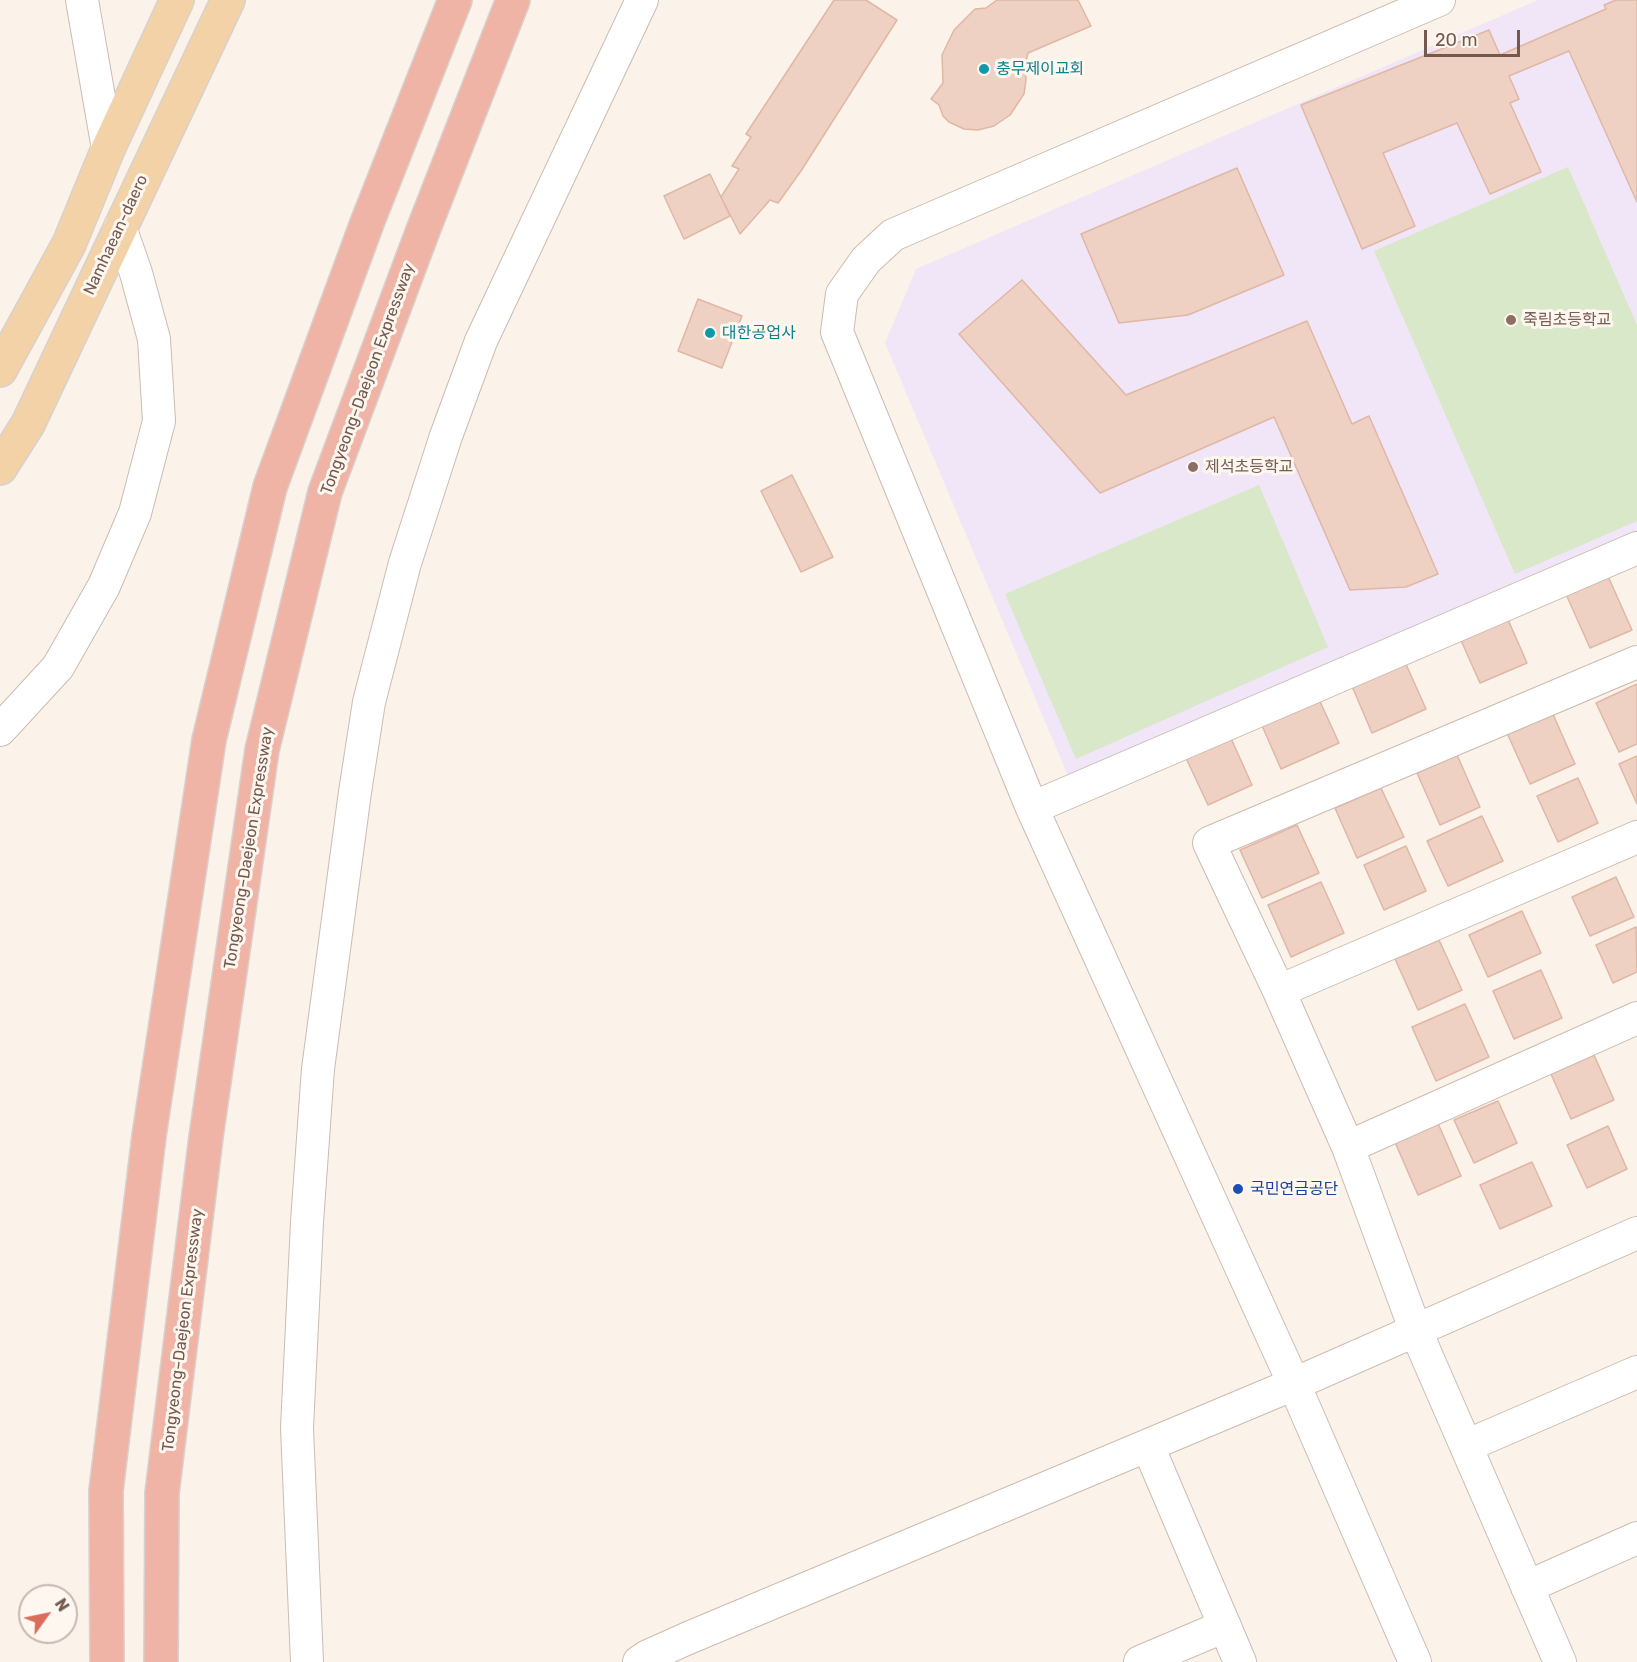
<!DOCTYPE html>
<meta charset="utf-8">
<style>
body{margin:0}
#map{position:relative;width:1637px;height:1662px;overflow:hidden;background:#fbf3e9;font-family:Rubik,sans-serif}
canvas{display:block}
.north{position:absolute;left:18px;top:1584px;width:60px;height:60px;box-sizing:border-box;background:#fef7f0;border:2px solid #c7b8b0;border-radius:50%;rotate:57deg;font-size:16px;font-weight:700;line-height:24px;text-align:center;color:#74594f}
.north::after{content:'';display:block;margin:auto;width:21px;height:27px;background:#db6c59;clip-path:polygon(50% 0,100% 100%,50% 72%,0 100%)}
.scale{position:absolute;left:1424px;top:30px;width:96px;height:27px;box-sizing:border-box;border:3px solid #74594f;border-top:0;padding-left:8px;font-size:18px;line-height:21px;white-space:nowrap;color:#74594f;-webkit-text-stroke:4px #fef7f0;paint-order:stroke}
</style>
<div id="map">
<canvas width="1637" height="1662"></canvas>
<div class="north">N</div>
<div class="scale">20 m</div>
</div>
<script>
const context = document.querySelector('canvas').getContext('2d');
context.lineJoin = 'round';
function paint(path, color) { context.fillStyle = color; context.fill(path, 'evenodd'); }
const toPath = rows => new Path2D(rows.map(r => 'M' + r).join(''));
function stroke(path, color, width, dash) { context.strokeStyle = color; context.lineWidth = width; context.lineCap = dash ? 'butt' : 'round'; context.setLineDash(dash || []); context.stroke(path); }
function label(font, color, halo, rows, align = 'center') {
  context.font = font + ' Rubik,"Noto Sans KR",sans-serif'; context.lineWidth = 6; context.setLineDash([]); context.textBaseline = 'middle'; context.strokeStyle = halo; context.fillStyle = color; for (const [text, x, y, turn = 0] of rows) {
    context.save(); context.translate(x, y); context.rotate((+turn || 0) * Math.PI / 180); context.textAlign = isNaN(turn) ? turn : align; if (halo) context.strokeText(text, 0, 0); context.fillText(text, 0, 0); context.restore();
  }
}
const education = toPath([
 [1538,0,1637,0,1637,534,1069,778,885,343,916,269]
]);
const green = toPath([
 [1568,167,1637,325,1637,521,1515,574,1374,251],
 [1259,485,1328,647,1076,759,1005,594]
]);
const building = toPath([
 [834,0,866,0,897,20,801,171,778,203,770,200,740,234,721,197,739,169,732,166,751,137,746,134,834,0],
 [997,0,1078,0,1091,26,1028,53,1025,65,1026,80,1024,94,1010,115,994,126,978,130,964,129,949,122,943,116,939,105,931,99,943,83,942,55,954,30,975,9,986,8,997,0],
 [1616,0,1637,0,1637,202,1569,51,1509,76,1519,99,1510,103,1541,172,1490,194,1457,123,1383,153,1415,226,1362,249,1301,105,1489,30,1500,55,1606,9,1604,5,1616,0],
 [1237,168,1284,275,1188,315,1119,323,1081,234,1237,168],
 [710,174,730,216,684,239,664,196,710,174],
 [1022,280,1126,395,1307,321,1352,424,1369,416,1438,574,1406,587,1350,590,1274,417,1100,493,959,334,1022,280],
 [698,299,742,316,722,368,678,351,698,299],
 [792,475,833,557,801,572,761,491,792,475],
 [1607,574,1632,630,1590,648,1565,592,1607,574],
 [1506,615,1527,663,1480,683,1459,636,1506,615],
 [1401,653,1426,709,1372,733,1348,677,1401,653],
 [1637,684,1637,744,1619,752,1596,703,1637,684],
 [1317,695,1339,743,1281,769,1260,721,1317,695],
 [1552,712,1575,764,1530,784,1507,733,1552,712],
 [1230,736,1252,785,1208,805,1185,756,1230,736],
 [1457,755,1480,807,1440,825,1417,773,1457,755],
 [1637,756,1637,804,1619,764,1637,756],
 [1578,778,1598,823,1558,842,1537,796,1578,778],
 [1381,788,1404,837,1357,858,1335,808,1381,788],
 [1482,816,1503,861,1448,886,1427,841,1482,816],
 [1297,825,1319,873,1262,898,1240,850,1297,825],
 [1406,846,1426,891,1384,910,1364,865,1406,846],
 [1616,877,1634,917,1590,936,1572,897,1616,877],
 [1321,882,1344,933,1291,957,1268,905,1321,882],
 [1522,911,1541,953,1488,977,1469,935,1522,911],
 [1636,927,1637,972,1613,983,1596,945,1636,927],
 [1439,940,1462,990,1418,1010,1395,959,1439,940],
 [1541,970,1562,1018,1514,1039,1493,991,1541,970],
 [1465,1004,1489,1057,1436,1081,1412,1027,1465,1004],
 [1594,1055,1614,1100,1571,1119,1551,1074,1594,1055],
 [1498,1101,1517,1143,1474,1163,1454,1120,1498,1101],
 [1437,1121,1461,1176,1418,1195,1394,1140,1437,1121],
 [1608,1126,1627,1169,1587,1188,1567,1145,1608,1126],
 [1532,1162,1552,1206,1500,1229,1480,1185,1532,1162]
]);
const minor = toPath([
 [82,0,108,149],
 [0,730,58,667,104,586,135,513,159,421,154,339,136,273,120,227],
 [1032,808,1637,548],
 [1279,991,1637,837],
 [1348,1147,1637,1018],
 [1148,1446,1240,1662],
 [1466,1446,1637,1372],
 [1527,1587,1637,1538],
 [307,1662,297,1428,307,1222,318,1069,355,792,369,702,405,563,446,436,481,341,642,0],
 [639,1662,648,1656,686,1639,1294,1384,1637,1233],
 [1140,1662,1225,1626],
 [1415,1662,1294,1384,1032,808,837,332,842,294,866,260,893,235,1439,0],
 [1560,1662,1415,1329,1348,1147,1279,991,1209,843,1637,662]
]);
const major = toPath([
 [0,370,69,244,108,149,177,0],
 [0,468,28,424,228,0]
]);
const highway = toPath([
 [107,1662,106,1491,149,1136,209,740,270,487,367,223,455,0],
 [161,1662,162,1493,206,1137,262,750,325,492,422,233,513,0]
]);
const markers = [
 [984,69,6,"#0f9aa8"],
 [1511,320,6,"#8d6e63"],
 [710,333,6,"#0f9aa8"],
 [1193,467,6,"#8d6e63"],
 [1238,1189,6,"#1a4fb4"]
];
const cultureNames = [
 ["충무제이교회",996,69],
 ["대한공업사",722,333]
];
const streetNames = [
 ["Namhaean-daero",116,235,-65],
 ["Tongyeong–Daejeon Expressway",368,379,-70],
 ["Tongyeong–Daejeon Expressway",249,848,-81],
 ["Tongyeong–Daejeon Expressway",183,1330,-83]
];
const educationNames = [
 ["죽림초등학교",1523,320],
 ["제석초등학교",1205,467]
];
const transitNames = [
 ["국민연금공단",1250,1189]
];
paint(education, '#f0e6f8');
paint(green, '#d8e8c8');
paint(building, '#eed1c3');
stroke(building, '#e0b7a5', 1.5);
stroke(minor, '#ccbbb0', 34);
stroke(major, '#d8d1ce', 36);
stroke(highway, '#d8d1ce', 36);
stroke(minor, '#fff', 32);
stroke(major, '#f4d2a8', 33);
stroke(highway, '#f0b4a6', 33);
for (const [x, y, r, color] of markers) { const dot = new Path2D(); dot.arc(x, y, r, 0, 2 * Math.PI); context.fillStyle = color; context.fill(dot); stroke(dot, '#fef7f0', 2); }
label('16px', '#0d838f', '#fef7f0', cultureNames, 'left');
label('16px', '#74594f', '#fef7f0', streetNames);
label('16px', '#785e54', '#fef7f0', educationNames, 'left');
label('16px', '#164399', '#fef7f0', transitNames, 'left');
</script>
